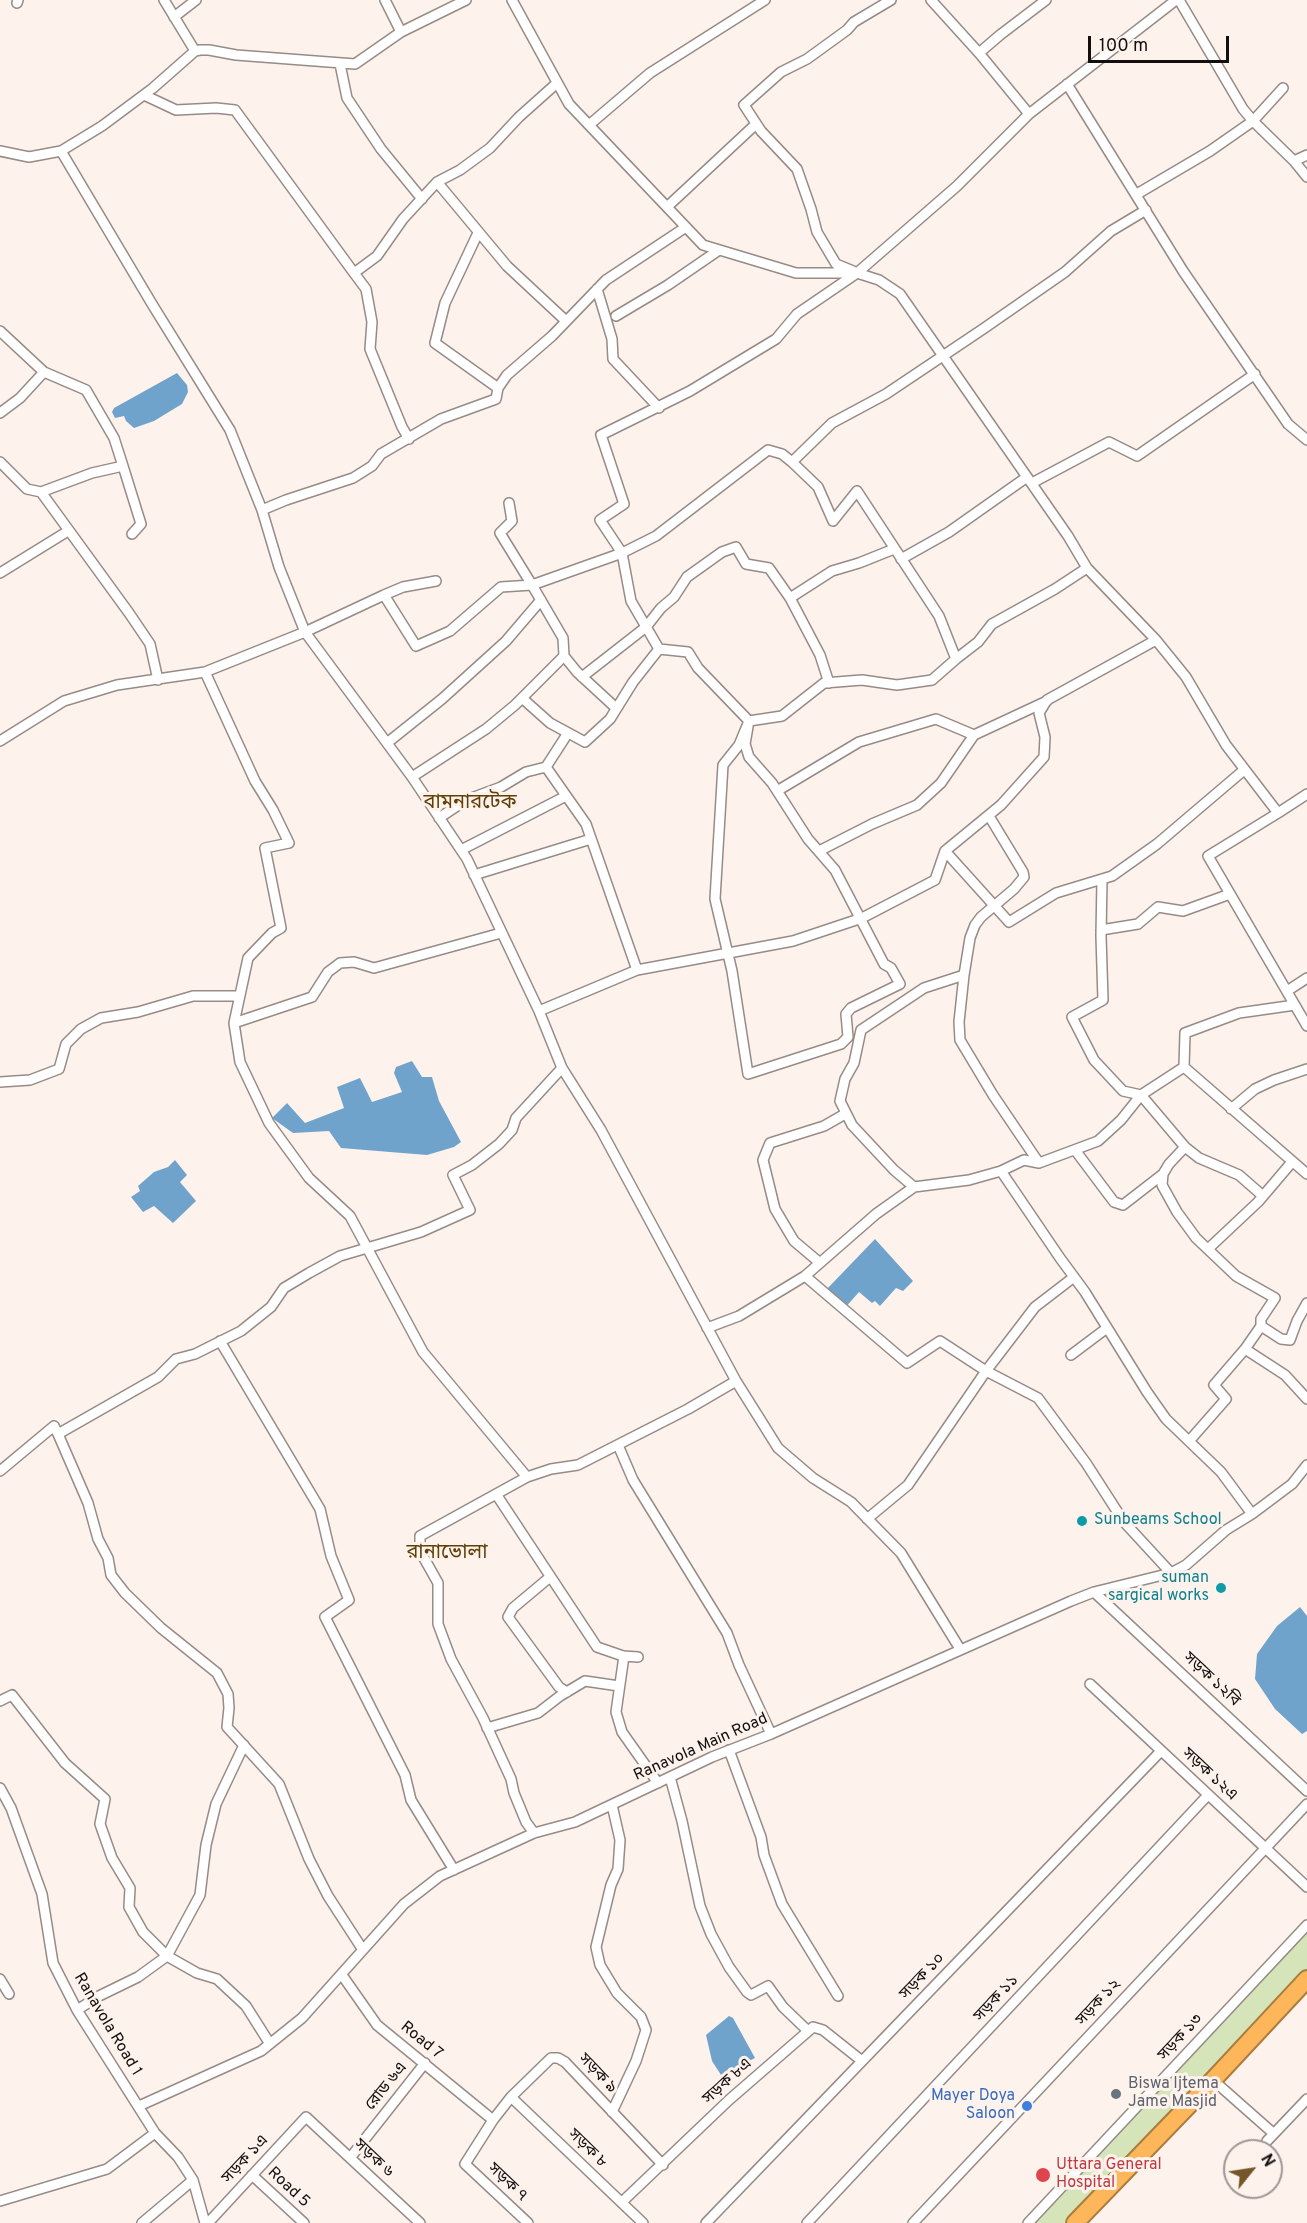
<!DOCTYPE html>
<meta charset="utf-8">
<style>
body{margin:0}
#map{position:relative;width:1307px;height:2223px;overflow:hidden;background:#fef2ed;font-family:Overpass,sans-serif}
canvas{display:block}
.north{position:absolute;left:1223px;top:2139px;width:60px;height:60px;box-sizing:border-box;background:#fef2ed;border:2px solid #a09794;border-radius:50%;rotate:60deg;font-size:16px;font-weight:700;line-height:24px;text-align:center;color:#130f0e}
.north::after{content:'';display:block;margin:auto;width:21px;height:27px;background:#74562a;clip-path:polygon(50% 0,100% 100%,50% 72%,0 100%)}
.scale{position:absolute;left:1088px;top:36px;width:141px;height:27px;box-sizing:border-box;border:3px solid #130f0e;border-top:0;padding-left:8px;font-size:18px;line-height:21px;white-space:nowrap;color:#130f0e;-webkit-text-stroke:4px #fef2ed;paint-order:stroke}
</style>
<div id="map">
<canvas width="1307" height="2223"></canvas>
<div class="north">N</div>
<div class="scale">100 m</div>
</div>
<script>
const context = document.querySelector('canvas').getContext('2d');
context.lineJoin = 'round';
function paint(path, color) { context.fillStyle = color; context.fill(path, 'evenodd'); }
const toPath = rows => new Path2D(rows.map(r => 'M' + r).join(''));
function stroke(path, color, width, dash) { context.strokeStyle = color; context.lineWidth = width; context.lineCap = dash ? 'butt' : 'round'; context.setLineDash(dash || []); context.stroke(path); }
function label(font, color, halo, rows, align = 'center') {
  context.font = font + ' Overpass,"Noto Sans Bengali",sans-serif'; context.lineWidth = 6; context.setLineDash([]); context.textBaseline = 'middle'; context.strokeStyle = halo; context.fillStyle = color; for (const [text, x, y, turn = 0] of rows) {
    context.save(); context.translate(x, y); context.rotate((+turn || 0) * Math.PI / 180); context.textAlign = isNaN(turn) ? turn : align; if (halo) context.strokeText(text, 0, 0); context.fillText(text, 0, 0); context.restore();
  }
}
const green = toPath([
 [1307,1932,1307,1971,1076,2223,1035,2223]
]);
const water = toPath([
 [177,373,187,385,188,392,182,404,154,421,134,428,126,421,124,416,115,418,112,412,114,408],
 [412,1061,422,1077,432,1077,439,1101,461,1142,454,1147,427,1155,341,1148,329,1131,293,1133,272,1118,287,1103,305,1123,344,1108,337,1087,360,1078,372,1102,402,1092,394,1073,396,1067],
 [175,1160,187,1175,180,1182,196,1201,173,1223,154,1206,143,1212,131,1197,140,1191,138,1186,154,1172,168,1167],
 [875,1239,913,1281,903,1291,896,1288,880,1306,875,1301,872,1303,859,1292,844,1309,825,1291],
 [1300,1607,1307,1616,1307,1731,1302,1734,1275,1709,1255,1679,1257,1654,1277,1626],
 [729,2016,733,2018,755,2058,721,2075,712,2061,706,2035]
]);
const street = toPath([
 [164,0,195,51],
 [385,0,401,32],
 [512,0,569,104,703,245,796,273,857,273,879,280,900,294,1068,536,1087,568,1156,640,1186,677,1226,745,1278,813,1208,856,1307,1026],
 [931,0,979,53,1029,114],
 [1179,0,1243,109,1253,121,1294,161,1307,177],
 [17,3,18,0],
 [174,17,196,0],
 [979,53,1000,35,1046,0],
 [340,64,347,98,381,149,422,199],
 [1067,84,1183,271,1288,424,1307,440],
 [144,95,176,110,216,108,235,110,354,273],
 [589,125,650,73,765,0],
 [0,151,29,157,61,151,102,126,153,88,195,51,200,50,209,50,236,55,355,64,401,32,466,0],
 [61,151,152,304,230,430,262,510,279,567,305,632,412,777,467,859,539,1011,562,1068,601,1130,736,1381,778,1448,813,1478,851,1502,901,1553,960,1649],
 [1294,161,1307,155],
 [437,182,507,266,566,321],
 [1137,194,1210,151,1253,121,1283,88],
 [667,207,756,124],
 [477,235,445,303,435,343,498,388],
 [853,271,836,264,817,232,811,209,797,169,761,131,744,105,781,72,807,59,847,30,854,22,891,0],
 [597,289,612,339,613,359,659,408],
 [616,316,668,285,719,250],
 [0,331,44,372,86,390,114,438,123,466,92,473,41,492],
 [0,413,20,398,44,372],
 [409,439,402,427,370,349,372,322,366,289,354,273,377,256,403,219,437,182,460,170,490,148,519,117,557,83],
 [0,462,27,489,41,492,129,613,150,644,158,680],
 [792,462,818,487,833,521,857,491,939,616,956,659,932,680,897,685,862,680,824,683,782,716,749,721,745,744,749,757,772,783,808,839,835,870,884,964,891,968,900,984,851,1008,846,1014,848,1037,841,1044,748,1074,732,971,715,899,723,765,739,745,749,721,698,668,688,652,659,649,631,601,622,553,600,520,624,504,601,435,690,391,776,339,797,314,857,273,957,186,1029,114,1176,0],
 [123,466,141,524,132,534],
 [1032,483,1109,442,1137,456,1255,374],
 [262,510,286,500,353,478,372,466,381,454,441,419,496,399,498,388,507,375,552,336,606,280,686,227],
 [901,559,949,532,1027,477],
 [0,573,68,531],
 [384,595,403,587,436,581],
 [790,598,832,571,859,563,894,549],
 [564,656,577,672,616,708],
 [956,659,978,642,992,624,1055,589,1087,568],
 [205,672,255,781,273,810,289,843,265,848,281,928,272,933,248,958,234,1023,240,1062,269,1123,309,1178,350,1216,423,1352,527,1477],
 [582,677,646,627,661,608,674,597,687,577,722,552,736,547,746,564,769,568,790,598,820,655,829,683],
 [522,698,550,723,585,742,610,719,633,682,659,649],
 [566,736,546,767,586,824,637,970],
 [0,741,64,701,117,685,205,672,305,632,384,595,416,646,450,631,501,587,532,585,500,533,512,521,509,503],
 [387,743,442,699,506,641,541,600],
 [412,777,486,729,515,705,564,656,563,638,532,585,622,553,656,536,768,450,782,454,792,462,832,423,886,394,983,329,1065,272,1111,231,1146,210],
 [777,791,859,742,936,719,974,735,1047,701],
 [1278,813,1307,794],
 [989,816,1023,872,1024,877,1014,889,981,917,975,925,970,938,964,975,959,1022,960,1040,993,1095,1039,1163],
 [439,818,466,800,501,787,526,772,546,767],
 [461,850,566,796],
 [819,851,872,824,917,805,941,783,974,735],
 [945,851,1009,922,1056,893,1112,876,1157,844,1244,770],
 [474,875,591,839],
 [1102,879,1101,936,1103,1000,1072,1017,1094,1060,1123,1091,1141,1095,1185,1147,1169,1164,1163,1174,1162,1185,1177,1212,1196,1238,1236,1276,1275,1298,1261,1319,1261,1326],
 [1101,930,1138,924,1158,907,1183,911,1230,894],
 [1287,991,1307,978],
 [539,1011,637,970,793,941,862,918,935,880,945,851,1001,805,1044,757,1045,737,1039,713,1047,700,1156,640],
 [234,1023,312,997,328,972,340,963,354,962,374,968,501,933],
 [1184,1067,1307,1174],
 [0,1082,30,1080,59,1069,66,1044,81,1029,101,1018,138,1012,193,996,239,996],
 [1231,1109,1255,1089,1274,1080,1307,1069],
 [1185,1147,1199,1158,1239,1175,1263,1196],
 [1075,1150,1114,1202,1123,1205,1163,1174],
 [1001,1171,1060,1258,1085,1292,1147,1392,1166,1419,1221,1472,1252,1514],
 [914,1187,894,1170,852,1125,840,1101,845,1079,854,1063,861,1030,924,988,964,975],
 [1208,1249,1258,1202,1292,1162],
 [820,1263,794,1241,775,1209,763,1160,770,1143,824,1126,845,1114],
 [805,1276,907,1363,940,1341,986,1371,1038,1398,1086,1463,1124,1522,1171,1573],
 [707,1328,739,1316,805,1276,876,1214,914,1187,969,1180,1001,1171,1024,1160,1039,1163,1098,1141,1121,1120,1141,1095,1184,1067,1185,1033,1239,1013,1295,1005],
 [220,1341,320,1509,331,1556,349,1600,325,1617,405,1775,411,1800,454,1870],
 [1245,1349,1261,1326,1281,1339,1290,1340,1297,1321,1307,1303],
 [1071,1355,1107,1328],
 [58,1434,88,1503,98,1539,108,1558,111,1575,125,1593,161,1628,217,1673,228,1694,229,1708,227,1727,279,1784,309,1859,328,1896,363,1950],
 [1190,1440,1226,1399,1214,1385,1245,1349,1285,1375,1307,1399],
 [618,1445,633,1480,727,1633,739,1665,771,1734],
 [0,1471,54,1426,58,1434,158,1377,176,1359,195,1354,241,1331,271,1307,284,1288,309,1273,340,1256,421,1232,470,1210,453,1175,472,1165,499,1144,512,1130,516,1118,562,1068],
 [496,1494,597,1647,623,1656,638,1657],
 [867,1519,908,1485,986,1371,1035,1307,1074,1277],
 [550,1577,513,1608,508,1617,559,1687,567,1692],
 [1094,1592,1307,1791],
 [624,1656,616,1712,622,1732,658,1783],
 [1090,1684,1307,1887],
 [0,1701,12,1695,65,1763,105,1799,100,1824,112,1858,130,1888,129,1907,143,1932,167,1956,197,1973,217,1979,246,2006,270,2044],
 [487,1728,538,1713,560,1696,585,1681,619,1686],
 [729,1750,761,1837,764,1855,782,1904,838,1996],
 [670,1777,682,1821,700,1906,711,1934,729,1967,747,1992,751,1995,768,1986,783,2007,808,2031],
 [0,1788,11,1808,42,1894,53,1963,77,2010,155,2133,178,2157,193,2180,205,2223],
 [612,1805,620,1840,618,1869,611,1885,596,1947,600,1965,617,1993,641,2017,646,2030,636,2061,612,2112],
 [534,1833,526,1822,514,1793,511,1779,483,1718,451,1659,438,1624,438,1583,420,1551,420,1536,527,1477,551,1469,578,1465,688,1409,736,1381],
 [342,1975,377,2025,493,2120],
 [0,1979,9,1994],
 [77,2010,99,1996,138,1977,167,1956,200,1895,206,1845,216,1804,244,1745],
 [1213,2080,1273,2133],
 [511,2097,643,2223],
 [139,2106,261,2051,302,2018,404,1904,440,1876,534,1833,575,1822,712,1757,771,1734,1071,1601,1094,1592,1171,1573,1186,1565,1226,1530,1252,1514,1292,1484,1307,1465],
 [1267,2141,1307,2099],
 [350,2158,425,2063],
 [252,2175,304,2223],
 [0,2201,107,2169,155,2133],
 [622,2202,729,2100,813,2027,823,2030,862,2061],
 [142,2223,193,2180],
 [208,2223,306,2117,420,2223],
 [528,2223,465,2164,493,2120,511,2097,551,2058,558,2058,565,2062,663,2165],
 [706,2223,1161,1751],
 [807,2223,1208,1795],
 [913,2223,1307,1804],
 [1028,2223,1307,1925]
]);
const highway = toPath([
 [1075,2223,1213,2080,1307,1979]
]);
const markers = [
 [1082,1521,6,"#0f9aa8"],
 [1221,1588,6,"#0f9aa8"],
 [1116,2094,6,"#6b7280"],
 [1027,2106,6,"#3f7fe0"],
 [1043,2175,8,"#e0444e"]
];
const cultureNames = [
 ["Sunbeams School",1094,1521],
 ["suman",1209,1579,"right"],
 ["sargical works",1209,1597,"right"]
];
const streetNames = [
 ["সড়ক ১২বি",1211,1680,43],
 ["Ranavola Main Road",701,1748,-24],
 ["সড়ক ১২এ",1209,1775,43],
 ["সড়ক ১০",923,1977,-46],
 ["সড়ক ১১",997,1999,-47],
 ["সড়ক ১২",1099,2003,-47],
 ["Ranavola Road 1",107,2025,59],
 ["সড়ক ১৩",1181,2038,-47],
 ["Road 7",421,2041,39],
 ["সড়ক ৯",597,2074,46],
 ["সড়ক ৮এ",728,2082,-42],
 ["রোড ৬এ",387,2087,-51],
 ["সড়ক ৮",587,2149,44],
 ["সড়ক ৬",373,2159,43],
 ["সড়ক ১এ",246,2160,-47],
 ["সড়ক ৭",507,2183,43],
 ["Road 5",288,2188,43]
];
const worshipNames = [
 ["Biswa Ijtema",1128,2085],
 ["Jame Masjid",1128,2103]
];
const shopNames = [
 ["Mayer Doya",1015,2097],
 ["Saloon",1015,2115]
];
const healthNames = [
 ["Uttara General",1056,2166],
 ["Hospital",1056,2184]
];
const quarterNames = [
 ["বামনারটেক",470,804],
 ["রানাভোলা",447,1554]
];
paint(green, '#d6e5b9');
paint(water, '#70a3cc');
stroke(street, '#968b86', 12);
stroke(highway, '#ab7c3f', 20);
stroke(street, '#fff', 9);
stroke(highway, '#fdb65a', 16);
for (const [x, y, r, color] of markers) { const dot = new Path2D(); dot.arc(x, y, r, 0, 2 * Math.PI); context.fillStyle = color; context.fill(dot); stroke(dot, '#fef2ed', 2); }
label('16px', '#0d838f', '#fef2ed', cultureNames, 'left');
label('16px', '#130f0e', '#fef2ed', streetNames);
label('16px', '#5b616d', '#fef2ed', worshipNames, 'left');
label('16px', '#366cbe', '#fef2ed', shopNames, 'right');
label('16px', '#be3a42', '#fef2ed', healthNames, 'left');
label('20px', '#604006', '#fef2ed', quarterNames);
</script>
